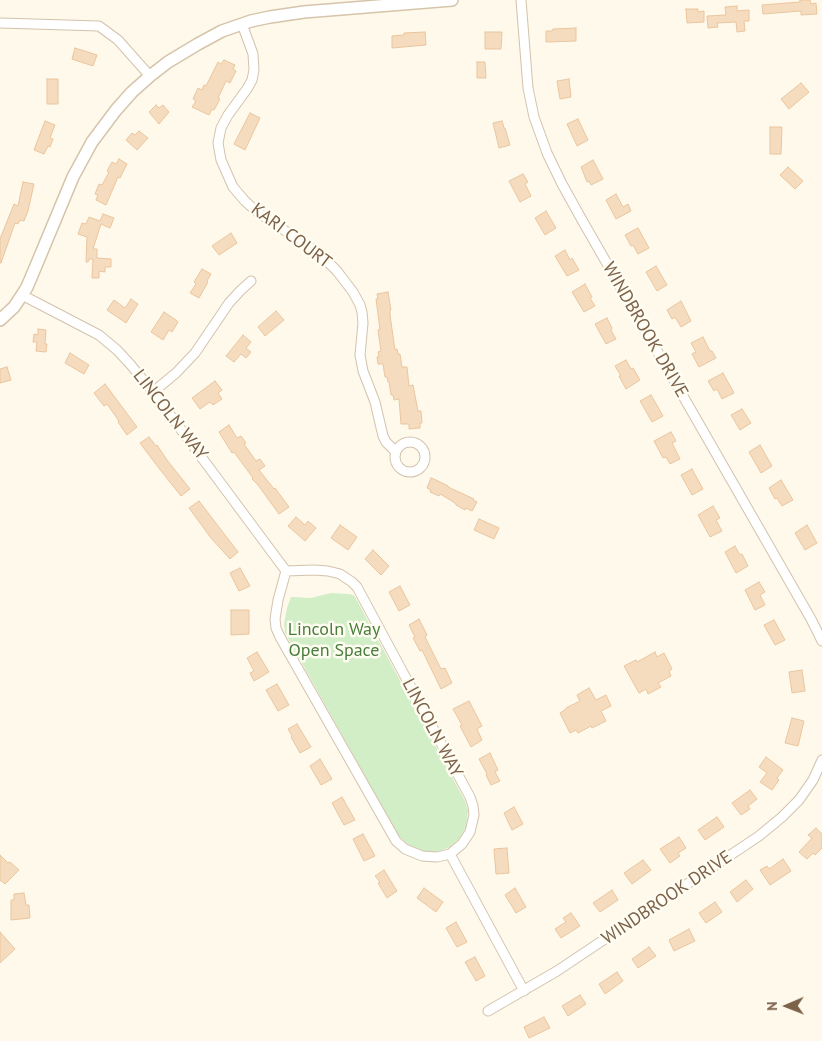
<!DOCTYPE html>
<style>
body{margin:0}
#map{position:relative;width:822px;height:1041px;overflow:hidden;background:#fef9ea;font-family:"PT Sans",sans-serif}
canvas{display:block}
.north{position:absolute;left:762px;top:981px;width:50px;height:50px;-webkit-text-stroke:4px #fffcf2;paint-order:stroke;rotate:269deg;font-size:14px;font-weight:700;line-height:20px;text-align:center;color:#7d624a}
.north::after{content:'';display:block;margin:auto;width:18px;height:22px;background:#7d624a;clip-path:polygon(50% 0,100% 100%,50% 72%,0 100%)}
</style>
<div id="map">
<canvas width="822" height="1041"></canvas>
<div class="north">N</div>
</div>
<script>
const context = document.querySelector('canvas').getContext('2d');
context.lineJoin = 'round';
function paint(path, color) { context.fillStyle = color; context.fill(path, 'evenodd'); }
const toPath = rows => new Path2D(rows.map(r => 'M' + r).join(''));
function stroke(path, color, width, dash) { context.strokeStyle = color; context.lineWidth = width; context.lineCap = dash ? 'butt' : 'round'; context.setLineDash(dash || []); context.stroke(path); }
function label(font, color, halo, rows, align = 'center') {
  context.font = font + ' "PT Sans",sans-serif'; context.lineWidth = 5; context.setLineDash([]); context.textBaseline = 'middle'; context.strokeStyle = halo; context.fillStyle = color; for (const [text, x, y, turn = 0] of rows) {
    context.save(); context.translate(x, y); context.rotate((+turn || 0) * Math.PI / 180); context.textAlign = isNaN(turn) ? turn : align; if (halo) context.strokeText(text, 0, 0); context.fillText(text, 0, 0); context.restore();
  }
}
const green = toPath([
 [331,593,348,594,353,595,355,597,465,801,468,811,466,827,459,839,450,847,435,853,419,851,410,846,398,835,285,633,284,624,287,608,291,597,311,598]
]);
const building = toPath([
 [800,0,810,0,811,4,816,3,817,14,801,15,801,11,763,14,762,5,800,2,800,0],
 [737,6,737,11,749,10,749,21,744,21,745,31,737,32,736,22,717,23,718,27,708,28,707,16,726,15,725,7,737,6],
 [686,9,698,9,698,12,704,11,704,22,687,23,686,9],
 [576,28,576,41,546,42,546,31,552,31,553,29,576,28],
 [425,32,426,45,392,48,392,36,404,35,404,33,425,32],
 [485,32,502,32,501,49,485,49,485,32],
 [75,48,97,55,93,66,72,59,75,48],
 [224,60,235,65,233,69,236,71,230,83,226,81,218,98,220,99,214,110,212,109,209,115,192,107,196,101,193,99,198,88,202,90,204,85,206,86,218,62,221,64,224,60],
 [477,62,485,62,486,78,477,78,477,62],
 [47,79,58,79,58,104,47,104,47,79],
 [569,79,571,97,560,99,557,81,569,79],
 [801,83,809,92,789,109,781,99,801,83],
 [156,105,159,108,163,105,169,112,159,124,149,112,156,105],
 [250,113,260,118,245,150,234,144,250,113],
 [578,119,588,140,577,146,567,124,578,119],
 [45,121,55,125,50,138,53,139,50,147,48,146,44,154,34,150,45,121],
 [502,121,504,128,505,128,510,145,499,148,493,123,502,121],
 [770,127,782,127,781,154,770,154,770,127],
 [139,131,148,138,137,150,126,140,132,133,135,135,139,131],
 [119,159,127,164,120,178,118,177,106,205,96,200,98,195,95,194,99,184,102,185,109,172,107,171,112,162,116,164,119,159],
 [593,160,603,179,591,185,589,181,587,182,581,167,593,160],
 [788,167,803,181,795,189,780,175,788,167],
 [523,174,528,182,525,184,531,196,520,202,509,181,523,174],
 [23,182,34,184,28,211,24,221,20,220,18,224,15,223,1,263,0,263,0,239,14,204,18,206,23,182],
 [616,194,623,207,628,204,631,211,616,219,606,200,616,194],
 [546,211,556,228,545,235,535,218,546,211],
 [103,214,114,218,110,228,101,224,93,249,97,249,97,258,111,259,111,267,105,267,105,272,99,271,99,278,92,278,93,259,89,259,88,262,86,262,87,237,78,234,82,223,86,224,89,217,100,221,103,214],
 [638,228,649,248,638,254,633,245,631,246,625,235,638,228],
 [231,233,237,243,219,255,212,246,231,233],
 [565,250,570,260,572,258,579,270,567,276,555,256,565,250],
 [656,266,667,285,657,291,646,272,656,266],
 [202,269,211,274,207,281,208,282,199,298,190,293,196,284,194,282,202,269],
 [585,284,592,297,590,298,595,306,584,312,572,292,585,284],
 [388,292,391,310,390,311,390,315,395,350,397,349,398,354,400,354,402,367,407,367,409,386,413,385,418,411,421,411,422,423,420,423,420,428,409,429,409,424,401,424,399,399,394,400,393,395,391,395,389,382,388,382,387,377,385,377,383,364,378,364,377,357,379,357,378,352,381,351,378,330,380,329,376,299,378,299,377,294,388,292],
 [131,299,138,304,126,323,107,310,114,300,125,308,131,299],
 [681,301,691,321,681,327,675,317,672,319,667,310,681,301],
 [276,311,284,320,265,336,258,327,276,311],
 [164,312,176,320,178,322,172,332,169,330,163,340,151,332,164,312],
 [607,318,612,328,611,330,616,339,606,344,595,324,607,318],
 [38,329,46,330,45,344,47,344,46,352,36,351,37,342,33,342,34,334,38,335,38,329],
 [243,335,251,342,246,348,251,352,246,358,241,354,234,362,226,356,243,335],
 [703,337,710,351,712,351,716,358,699,367,692,354,696,352,691,343,703,337],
 [70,353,89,365,84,374,65,363,70,353],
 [626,360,631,369,633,368,640,380,626,389,619,376,621,376,615,366,626,360],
 [7,367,11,380,0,383,0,369,7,367],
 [723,373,734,393,722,399,717,389,714,391,708,381,723,373],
 [215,381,222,390,218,393,222,399,213,405,210,402,200,409,192,398,215,381],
 [105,384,137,427,127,435,118,422,119,421,107,404,104,406,94,393,105,384],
 [651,395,663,416,652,422,640,401,651,395],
 [742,409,751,423,740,430,731,415,742,409],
 [229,425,237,438,241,436,246,443,244,444,256,461,260,459,265,466,259,470,274,489,275,488,289,507,279,514,258,485,252,479,253,478,234,452,232,453,219,432,229,425],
 [671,432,676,441,672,443,680,459,670,464,666,457,663,458,654,441,671,432],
 [149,437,156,446,157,445,167,460,190,489,181,496,158,467,140,443,149,437],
 [760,445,772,466,761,473,749,452,760,445],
 [692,469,703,489,692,495,681,475,692,469],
 [431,478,436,480,448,486,448,487,474,499,473,500,477,502,472,511,466,508,465,510,456,505,456,504,452,501,440,494,439,496,430,492,431,490,427,488,431,478],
 [781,480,793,500,782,506,777,498,775,499,769,488,781,480],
 [199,501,238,552,230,559,211,538,189,508,199,501],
 [713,506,720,518,716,520,722,531,710,537,698,515,713,506],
 [296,517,305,525,308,521,316,528,305,541,288,526,296,517],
 [479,519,499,528,494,539,474,530,479,519],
 [340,525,357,537,348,550,331,538,340,525],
 [807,525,817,543,805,550,795,533,807,525],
 [735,546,740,555,742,554,748,566,736,573,725,552,735,546],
 [373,550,389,566,381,575,365,559,373,550],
 [240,568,250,586,239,591,230,573,240,568],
 [759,582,765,592,760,595,765,605,755,610,745,590,759,582],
 [400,586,410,605,399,611,389,592,400,586],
 [231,610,249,610,249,634,231,635,231,610],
 [419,619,427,635,425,637,441,669,445,668,452,683,441,689,422,650,420,651,413,638,415,637,409,625,419,619],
 [774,620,785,640,775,645,764,625,774,620],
 [257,652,269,672,254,681,250,673,254,671,247,658,257,652],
 [655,652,657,657,664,653,672,669,669,671,671,676,658,683,661,687,648,694,646,689,639,693,624,666,636,660,637,662,655,652],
 [802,670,805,691,792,693,789,672,802,670],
 [277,684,289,705,278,711,266,690,277,684],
 [589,688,596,700,606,695,611,706,601,711,606,721,592,728,591,726,578,733,576,730,570,733,560,713,566,709,566,708,580,701,577,695,589,688],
 [469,701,482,726,477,729,482,740,471,747,460,726,462,725,453,709,469,701],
 [792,718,804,721,798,746,785,743,792,718],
 [297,724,311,747,300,753,291,737,292,736,288,729,297,724],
 [490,753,498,770,495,772,500,781,491,785,486,775,487,774,479,759,490,753],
 [766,757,783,770,777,778,779,780,772,790,760,782,767,773,759,767,766,757],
 [320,759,332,779,321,785,310,766,320,759],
 [750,790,757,799,748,806,750,809,741,815,732,803,750,790],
 [342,797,355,820,344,825,332,803,342,797],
 [514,807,523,824,512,830,504,813,514,807],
 [717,817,724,827,705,840,698,830,717,817],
 [816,828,822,834,822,848,815,855,813,853,807,859,799,852,812,838,808,835,816,828],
 [363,834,375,856,364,861,353,839,363,834],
 [679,837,686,848,678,853,680,856,670,863,660,849,679,837],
 [507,848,509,873,496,874,494,849,507,848],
 [0,855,8,863,10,862,19,870,5,884,0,880,0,855],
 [783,859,791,871,770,885,760,870,767,866,769,869,783,859],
 [643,860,651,870,632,884,624,873,643,860],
 [384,870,397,891,387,898,378,883,380,882,375,876,384,870],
 [746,880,753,889,737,902,730,892,746,880],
 [424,888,443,902,436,912,417,898,424,888],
 [515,888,526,907,516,913,505,895,515,888],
 [612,890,618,900,600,912,593,903,612,890],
 [24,893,26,905,29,905,30,918,11,920,11,900,14,900,14,894,24,893],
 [715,902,722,912,706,923,699,913,715,902],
 [571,913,580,926,561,938,555,929,566,922,563,918,571,913],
 [456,922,467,942,457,947,446,928,456,922],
 [689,929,695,941,674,951,669,940,689,929],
 [0,932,15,949,0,963,0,932],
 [649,947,656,956,638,968,632,959,649,947],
 [475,957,485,976,476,981,465,962,475,957],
 [617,972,623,981,605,994,599,984,617,972],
 [580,995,586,1004,568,1016,562,1006,580,995],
 [544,1017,550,1028,529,1038,524,1027,544,1017]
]);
const street = toPath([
 [521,0,528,88,534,117,547,153,562,184,582,220,811,619,822,641],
 [0,23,99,26,118,40,150,76],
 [242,24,253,54,254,70,252,80,247,89,228,115,221,128,218,143,221,160,233,187,245,201,257,212,308,246,328,262,337,271,353,292,360,305,362,312,363,323,360,355,363,371,375,402,383,436,386,442,396,452],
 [22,295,99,335,117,350,130,364,153,392,286,571],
 [153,392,176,373,195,353,229,303,241,290,251,281],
 '395 457a15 15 0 1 1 30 0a15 15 0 1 1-30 0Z',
 [314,570,328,571,340,574,352,582,357,587,470,797,473,806,474,815,470,832,462,844,450,854,437,857,422,856,405,849,396,841,280,637,276,628,275,619,278,600,286,571,314,570],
 [450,854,524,991],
 [488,1011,557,971,759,836,782,817,799,800,813,780,822,760]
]);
const secondary = toPath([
 [0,320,14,307,22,295,27,287,33,273,73,177,92,142,116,110,132,92,150,76,168,62,198,44,222,31,251,21,270,17,304,12,452,0]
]);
const streetNames = [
 ["KARI COURT",291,236,37],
 ["WINDBROOK DRIVE",645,330,60],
 ["LINCOLN WAY",170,415,52],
 ["LINCOLN WAY",432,728,62],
 ["WINDBROOK DRIVE",667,898,-34]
];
const parkNames = [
 ["Lincoln Way",334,630],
 ["Open Space",334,651]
];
paint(green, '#d1eec6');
paint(building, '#f6dcbf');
stroke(building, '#eac59e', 1);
stroke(street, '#d3c2ad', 11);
stroke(secondary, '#d6c4ab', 14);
stroke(street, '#fff', 9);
stroke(secondary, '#fff', 11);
label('18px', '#7d624a', '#fffcf2', streetNames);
label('18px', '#487d3d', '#fffcf2', parkNames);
</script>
